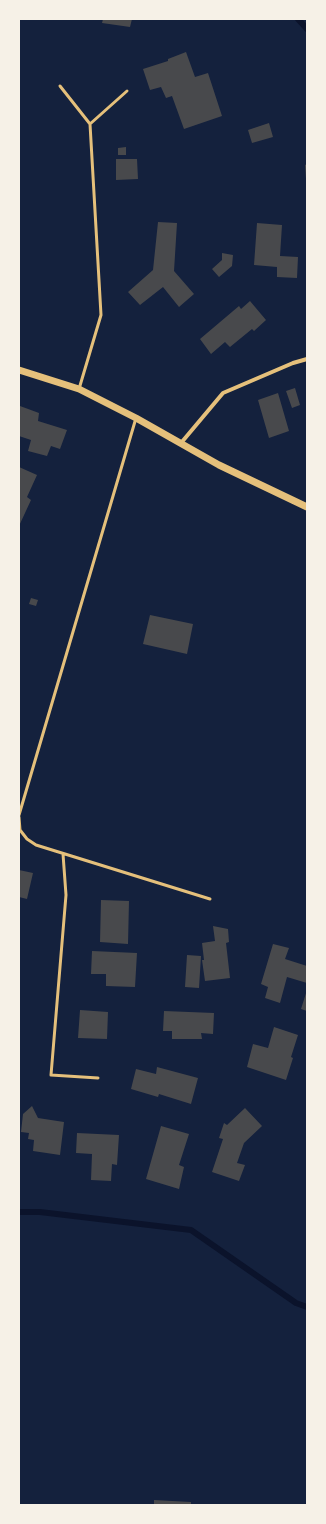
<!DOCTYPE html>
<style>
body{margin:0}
#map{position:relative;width:326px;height:1524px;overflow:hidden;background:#14213d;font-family:"Exo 2",sans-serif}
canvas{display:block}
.frame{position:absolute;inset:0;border:20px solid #f6f1e7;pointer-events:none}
</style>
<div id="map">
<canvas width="326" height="1524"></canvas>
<div class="frame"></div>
</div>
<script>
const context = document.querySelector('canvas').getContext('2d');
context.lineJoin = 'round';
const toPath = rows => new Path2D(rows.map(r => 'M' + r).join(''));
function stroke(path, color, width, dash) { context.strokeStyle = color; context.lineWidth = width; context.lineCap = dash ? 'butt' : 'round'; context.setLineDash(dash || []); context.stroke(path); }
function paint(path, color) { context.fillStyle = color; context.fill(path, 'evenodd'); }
const stream = toPath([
 [298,19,307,29],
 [19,1212,40,1212,191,1230,296,1303,307,1307]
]);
const building = toPath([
 [103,19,132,19,130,27,102,23],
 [186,52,195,77,208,73,222,116,184,129,172,96,166,98,161,87,150,90,143,69,168,61,168,59],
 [269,123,273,137,252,143,248,130],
 [126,147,126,155,118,155,118,148],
 [116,159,137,159,138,179,116,180],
 [307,164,307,179,306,179,305,165],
 [158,222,177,223,174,271,194,294,179,307,163,287,140,305,128,292,153,270],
 [257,223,282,225,280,256,298,257,297,278,277,277,277,267,254,265],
 [222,253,233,255,232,266,219,277,212,269,222,260],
 [250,301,266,320,254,331,252,329,230,347,225,342,211,354,200,339,239,306,241,309],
 [295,388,300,405,292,408,286,391],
 [278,393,289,431,269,438,258,400],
 [20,406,39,413,38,421,67,430,60,449,51,446,47,456,28,451,31,440,19,436,19,409],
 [19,467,37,475,27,497,31,500,19,526],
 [31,598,38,600,36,606,29,604],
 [150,615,193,624,187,654,143,644],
 [19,870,33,873,27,899,19,897],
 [101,900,129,901,128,944,100,942],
 [213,926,228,929,229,942,226,943,230,978,205,981,202,960,204,960,202,943,215,941],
 [273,944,289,948,285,959,307,966,307,983,287,977,280,1003,265,998,268,987,261,984],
 [92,951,137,953,135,987,106,986,106,974,91,974],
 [187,955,201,956,199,988,185,987],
 [307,990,307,1011,301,1009],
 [80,1010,108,1012,107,1039,78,1038],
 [164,1011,214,1013,213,1034,201,1033,202,1039,172,1039,172,1031,163,1031],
 [274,1027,298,1035,291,1057,293,1058,286,1080,247,1067,253,1044,268,1048],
 [157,1067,198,1078,191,1104,159,1094,158,1097,131,1089,136,1069,156,1074],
 [32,1106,38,1118,64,1122,60,1155,33,1151,34,1140,28,1139,29,1133,21,1132,23,1114],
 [245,1108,262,1126,244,1143,237,1163,245,1165,239,1181,212,1172,223,1139,219,1138,224,1123,227,1125],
 [161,1126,189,1134,179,1165,184,1167,179,1189,146,1179],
 [77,1133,119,1135,117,1165,112,1164,111,1181,91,1180,92,1154,76,1153],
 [154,1500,191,1502,191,1505,154,1505]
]);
const service = toPath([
 [60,86,90,124],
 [79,389,101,315,90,124,127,91],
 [19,815,136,418],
 [19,817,20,830,27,839,36,845,210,899],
 [63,854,66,895,51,1075,98,1078]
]);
const minor = toPath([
 [181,443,223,393,293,363,307,359]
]);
const tertiary = toPath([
 [19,370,79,389,136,418,219,465,307,507]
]);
stroke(stream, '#0b132b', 6);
paint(building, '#48494c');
stroke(service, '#e5c07b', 3);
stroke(minor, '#e5c07b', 4);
stroke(tertiary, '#e5c07b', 7);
</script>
